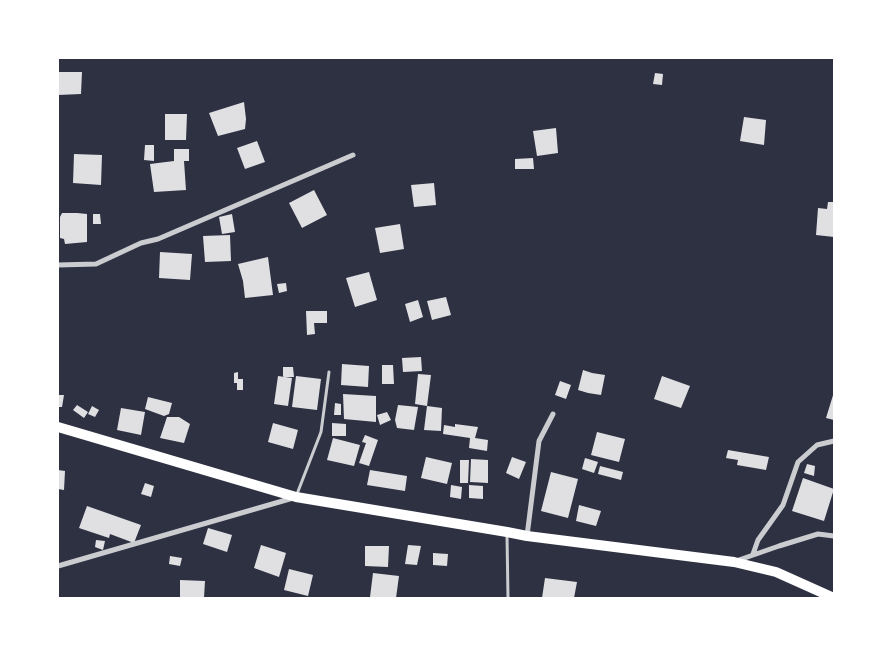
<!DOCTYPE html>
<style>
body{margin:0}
#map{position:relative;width:892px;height:656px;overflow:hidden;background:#2d3142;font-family:"Open Sans",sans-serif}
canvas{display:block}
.frame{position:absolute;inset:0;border:59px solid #fff;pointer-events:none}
</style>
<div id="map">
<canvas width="892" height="656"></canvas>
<div class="frame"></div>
</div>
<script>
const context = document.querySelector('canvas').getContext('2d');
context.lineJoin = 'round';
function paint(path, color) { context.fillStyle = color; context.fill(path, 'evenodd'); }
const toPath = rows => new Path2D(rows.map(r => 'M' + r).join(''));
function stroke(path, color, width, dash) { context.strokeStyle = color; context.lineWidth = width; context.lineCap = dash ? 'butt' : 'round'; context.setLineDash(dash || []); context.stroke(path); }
const building = toPath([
 [58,72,82,72,81,94,58,95],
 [655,73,663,74,662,85,653,84],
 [244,102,246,119,245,129,218,136,209,113],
 [165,114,187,114,186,140,165,140],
 [744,117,766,120,764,145,740,141],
 [556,128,558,153,537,156,533,131],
 [257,141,265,162,245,169,237,148],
 [145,145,154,145,154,161,144,160],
 [174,149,189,149,189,161,184,161,186,190,154,192,150,164,174,161],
 [74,154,102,155,101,185,73,183],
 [533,158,534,169,515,169,515,159],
 [434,183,436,205,414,207,411,185],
 [314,190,327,215,302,228,289,203],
 [828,202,834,202,834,237,816,235,818,208,827,209],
 [62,213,77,213,87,214,87,242,65,244,64,239,60,238,60,217],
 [93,214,100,214,101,224,93,224],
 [232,214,235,232,222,234,219,217],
 [400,224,404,249,380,253,375,228],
 [230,235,231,261,205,262,203,236],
 [160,252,192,254,190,280,159,278],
 [268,257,273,295,245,298,243,281,238,264],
 [369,272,377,300,355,307,346,278],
 [286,283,287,291,279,293,277,284],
 [446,297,451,315,432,320,427,301],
 [418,300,423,317,410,322,405,304],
 [306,311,327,311,327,323,314,323,315,334,307,335],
 [421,357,422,371,403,372,402,358],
 [342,364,369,366,368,387,341,385],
 [382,365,393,365,394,384,382,384],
 [283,367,293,367,294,377,283,377],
 [583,370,592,373,605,375,601,395,588,393,578,390],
 [238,372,238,379,243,379,243,390,237,390,237,383,234,383,234,373],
 [418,374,431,375,427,406,442,408,441,431,424,430,427,406,415,404],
 [278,376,292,378,288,406,274,404],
 [296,376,321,379,317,410,292,407],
 [662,376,690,386,681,408,654,399],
 [560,381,571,385,566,399,555,395],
 [834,392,834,420,826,418],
 [343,394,376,396,376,422,344,419],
 [58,395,64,395,62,407,58,407],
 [148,397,172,403,169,414,164,416,145,409],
 [335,403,341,404,341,415,334,415],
 [77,405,88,412,84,418,73,410],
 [398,405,418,407,414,430,397,428,395,420],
 [92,406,99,410,95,417,88,414],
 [121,408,145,412,141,435,117,430],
 [387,412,391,420,380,425,377,415],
 [167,417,179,417,190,424,184,443,160,438],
 [273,423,298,430,293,449,268,442],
 [332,423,346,424,346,436,332,436],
 [455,424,478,427,475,438,488,440,487,451,469,448,470,438,443,434,444,425,455,427],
 [597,432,625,439,619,462,591,455],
 [365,435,378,440,369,466,359,463,366,443,362,442],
 [333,438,360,445,354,466,327,460],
 [728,450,769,457,766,470,737,465,738,460,726,458],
 [426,457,452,463,447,484,421,478],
 [512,457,526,462,519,479,506,473],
 [585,458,598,462,594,473,582,469],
 [471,459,488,460,488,483,470,482],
 [460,460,469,460,468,483,460,483],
 [807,464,815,466,814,476,804,473],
 [600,466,623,472,621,480,598,474],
 [58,470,65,471,64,490,58,489],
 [370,470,407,476,405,491,367,485],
 [551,472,578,479,568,518,541,511],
 [803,478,834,489,824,521,792,511],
 [145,483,154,486,151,497,141,494],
 [451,485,462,487,461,499,450,497],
 [469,485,483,486,483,499,469,498],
 [579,505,601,511,596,526,576,521],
 [87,506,141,525,134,543,110,534,109,538,79,528],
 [208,528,232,535,227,552,203,544],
 [96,540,105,541,103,550,95,547],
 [261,545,286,553,279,577,254,568],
 [408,545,421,546,417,565,405,564],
 [365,546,389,546,388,567,365,566],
 [433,553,448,554,447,566,433,565],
 [170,556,182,558,180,566,169,564],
 [289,569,313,575,308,596,284,590],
 [373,573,399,576,396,598,370,597],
 [545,578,577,582,574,598,542,598],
 [180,580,205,581,204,598,180,598]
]);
const service = toPath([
 [297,494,321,432,329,372],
 [507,535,508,598]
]);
const minor = toPath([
 [58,265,96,264,141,243,158,239,353,155],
 [527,536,539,441,553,414],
 [753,554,758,540,783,505,798,462,817,445,834,441],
 [736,561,779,546,818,534,834,536],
 [58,566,293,498]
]);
const trunk = toPath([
 [58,427,296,497,507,532,527,536,734,562,776,572,834,598]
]);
paint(building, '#e0e0e3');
stroke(service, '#caccd0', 3);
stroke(minor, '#caccd0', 5);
stroke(trunk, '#fff', 10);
</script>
